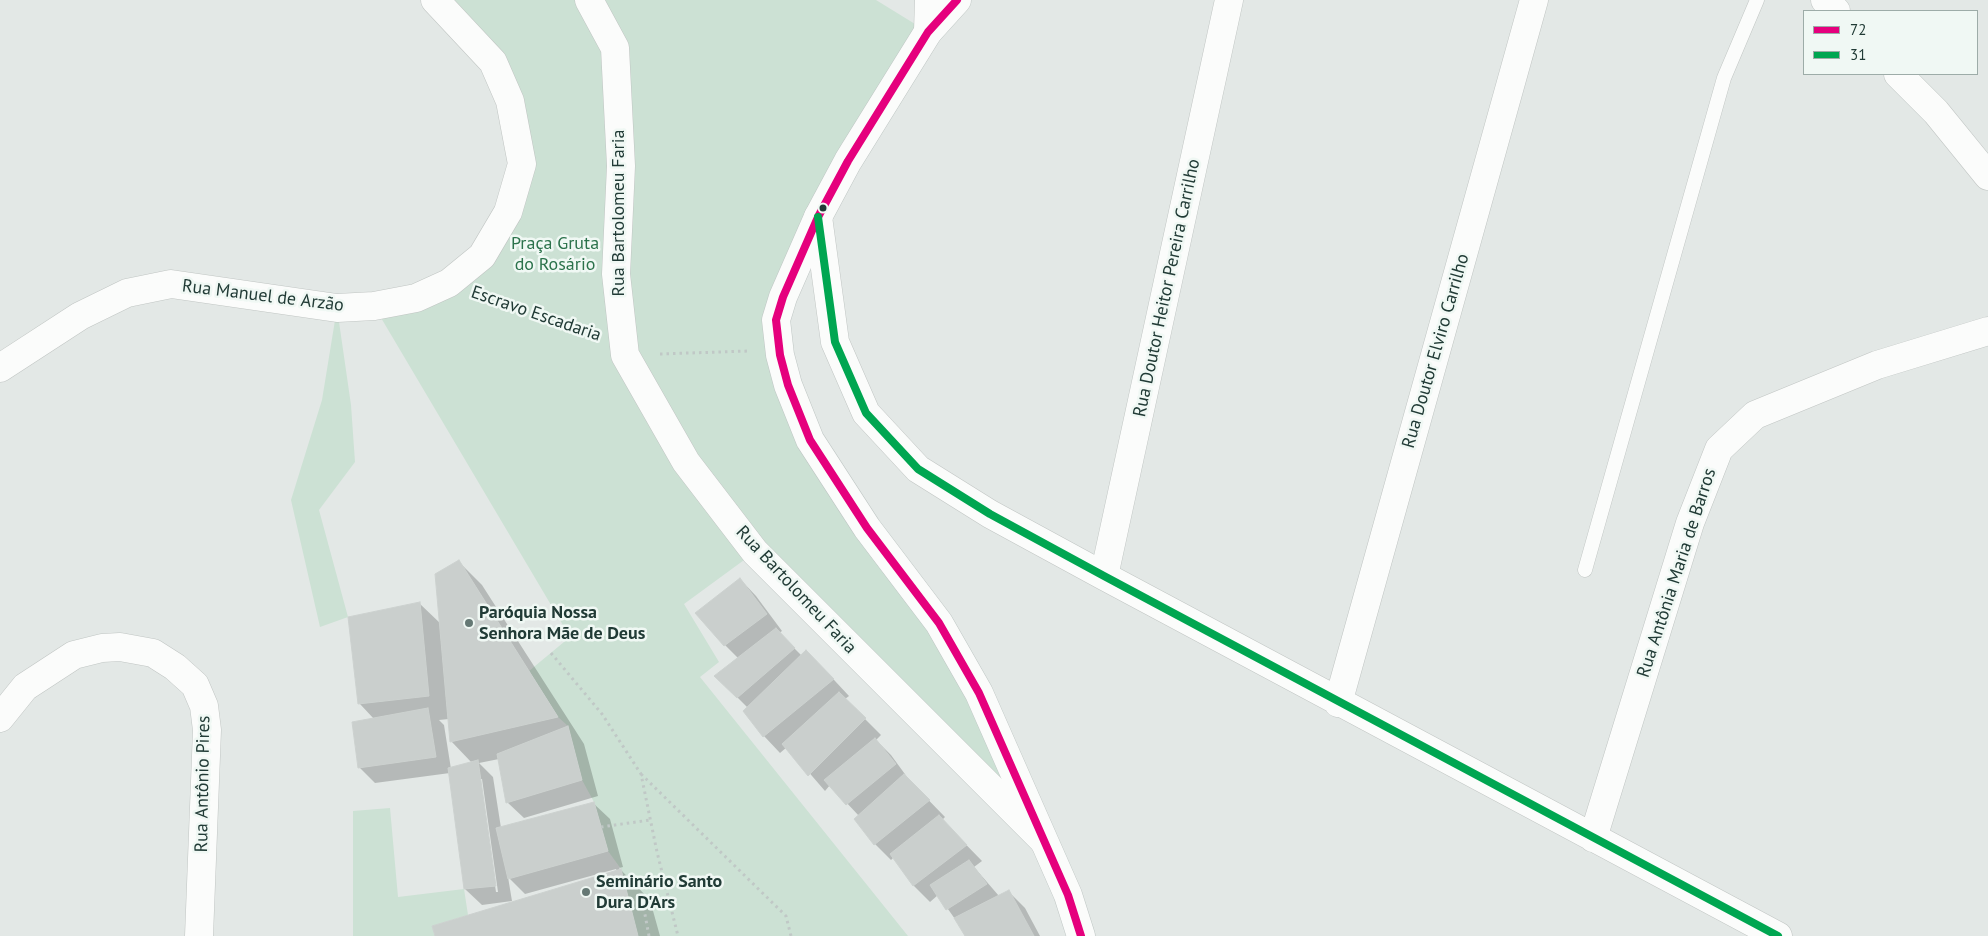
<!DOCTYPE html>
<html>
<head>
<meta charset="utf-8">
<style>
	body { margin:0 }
	#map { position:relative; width:1988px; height:936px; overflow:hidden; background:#e3e8e6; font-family:"PT Sans",sans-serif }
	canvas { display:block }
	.legend { position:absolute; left:1803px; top:10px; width:175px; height:65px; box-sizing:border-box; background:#f0f8f4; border:1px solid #9daca8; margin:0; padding:6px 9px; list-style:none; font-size:15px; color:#213b36 }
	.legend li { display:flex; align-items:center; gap:10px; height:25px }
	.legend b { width:25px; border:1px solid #9daca8 }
</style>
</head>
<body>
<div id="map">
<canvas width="1988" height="936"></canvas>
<ul class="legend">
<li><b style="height:6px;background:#e5007d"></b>72</li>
<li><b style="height:6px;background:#00a651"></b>31</li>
</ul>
</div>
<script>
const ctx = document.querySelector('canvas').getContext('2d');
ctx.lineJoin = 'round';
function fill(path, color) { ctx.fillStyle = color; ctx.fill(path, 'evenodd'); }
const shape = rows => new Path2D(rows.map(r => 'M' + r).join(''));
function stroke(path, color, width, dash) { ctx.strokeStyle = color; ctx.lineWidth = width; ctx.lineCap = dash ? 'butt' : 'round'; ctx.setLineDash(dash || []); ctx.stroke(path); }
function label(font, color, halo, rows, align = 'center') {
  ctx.font = font + ' "PT Sans",sans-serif'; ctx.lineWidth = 5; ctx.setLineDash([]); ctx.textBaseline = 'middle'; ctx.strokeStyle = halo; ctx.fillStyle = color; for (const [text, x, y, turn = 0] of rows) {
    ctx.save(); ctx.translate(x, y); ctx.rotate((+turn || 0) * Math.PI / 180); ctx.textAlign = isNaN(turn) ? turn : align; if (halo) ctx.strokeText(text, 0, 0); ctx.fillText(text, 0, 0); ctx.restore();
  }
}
const green = shape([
	[432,0,876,0,928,32,783,297,788,385,940,623,1046,843,755,552,684,604,719,662,700,677,908,936,638,936,621,869,608,851,594,802,582,780,568,726,558,717,529,671,570,637,374,306,449,283,508,212,510,101],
	[337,308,351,405,355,462,319,510,348,617,320,627,291,500,322,400],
	[390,808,398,897,464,889,468,915,432,926,435,936,353,936,353,811]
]);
const shadow = shape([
	[459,562,482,585,584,744,598,796,524,818,507,802,499,759,479,763,493,777,501,828,593,803,610,819,623,867,619,868,650,900,660,936,436,936,617,871,616,869,525,894,508,877,512,901,482,905,465,889,450,773,375,783,359,767,374,719,360,704,349,618,419,603,441,624],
	[449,719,451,741,472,763,451,769,444,725,439,720],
	[479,779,482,779,498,892,496,892],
	[740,579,756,596,782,631,779,633,802,656,822,667,849,696,845,699,881,735,876,740,891,755,910,781,945,817,942,820,982,861,974,867,999,896,1009,892,1025,908,1040,936,967,936,938,895,930,902,914,886,894,857,891,860,875,844,859,816,830,785,825,791,787,747,780,753,764,736,744,712,748,708,716,676,738,658,725,645]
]);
const building = shape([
	[459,560,529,671,558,717,450,742,435,574,459,560],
	[740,578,767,614,724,646,695,613,740,578],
	[420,602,429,696,358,704,348,617,420,602],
	[776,628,795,648,737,698,714,676,776,628],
	[806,650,834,679,763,737,743,711,806,650],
	[839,692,866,718,808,776,782,744,839,692],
	[428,708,436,757,358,768,352,722,428,708],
	[568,726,582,780,506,803,497,754,568,726],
	[875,738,896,764,846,805,824,780,875,738],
	[478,760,496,886,464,889,448,768,478,760],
	[904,774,930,800,874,845,854,819,904,774],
	[594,802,608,851,508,879,496,828,594,802],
	[939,815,967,845,913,886,890,854,939,815],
	[969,860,987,884,946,910,930,885,969,860],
	[621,869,638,936,435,936,432,926,621,869],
	[1009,890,1034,936,965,936,954,918,1009,890]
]);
const path = shape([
	[482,295,592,334],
	[660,354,749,351],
	[551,653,602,714,641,774,657,852,678,936],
	[641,774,786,916,791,936],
	[601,827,650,820],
	[649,936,643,904,668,897]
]);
const lane = shape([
	[1585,570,1724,78,1757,0]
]);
const street = shape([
	[589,0,615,48,621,166,616,274,625,355,686,462,755,552,1043,840],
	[1825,0,1836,11],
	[928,32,929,0],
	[1898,74,1936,112,1988,176],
	[818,217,835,342,866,413,918,469,990,514,1104,576,1778,936],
	[0,368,80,316,127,293,171,284,337,308,374,306,416,298,449,283,482,256,508,212,522,164,510,101,493,62,435,0],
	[1104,576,1229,0],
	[1338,703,1534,0],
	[0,718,25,687,74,655,102,648,120,647,153,653,175,667,195,685,204,706,207,730,199,936],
	[1593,838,1690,523,1719,449,1755,415,1877,365,1988,331]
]);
const secondary = shape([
	[957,0,928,32,848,161,818,217,783,297,776,320,780,355,788,385,810,440,867,528,939,623,979,693,1068,895,1081,936]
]);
const bus1 = shape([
	[957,0,928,32,848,161,818,217,783,297,776,320,780,355,788,385,810,440,867,528,939,623,979,693,1068,895,1081,936]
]);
const bus2 = shape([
	[818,217,835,342,866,413,918,469,990,514,1104,576,1778,936]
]);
const markers = [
	[823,208,4.5,"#213b36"],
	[469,623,5,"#657874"],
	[586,892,5,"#657874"]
];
const streetNames = [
	["Rua Bartolomeu Faria",619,213,-90],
	["Rua Doutor Heitor Pereira Carrilho",1167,288,-78],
	["Rua Manuel de Arzão",263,296,7],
	["Escravo Escadaria",536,314,19],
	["Rua Doutor Elviro Carrilho",1436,351,-74],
	["Rua Antônia Maria de Barros",1677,573,-72],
	["Rua Bartolomeu Faria",796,590,47],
	["Rua Antônio Pires",203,784,-89]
];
const parkNames = [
	["Praça Gruta",555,244],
	["do Rosário",555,265]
];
const poiNames = [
	["Paróquia Nossa",479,613],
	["Senhora Mãe de Deus",479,634],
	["Seminário Santo",596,882],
	["Dura D'Ars",596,903]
];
fill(green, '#cce1d4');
fill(shadow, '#0003');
fill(building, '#cacfcd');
stroke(building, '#ccd1cf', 1);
stroke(lane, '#c0c5c3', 15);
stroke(street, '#c0c5c3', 29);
stroke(secondary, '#bfc6c4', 29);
stroke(path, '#c0c8c6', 3, [2.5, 4]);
stroke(lane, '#fbfcfb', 14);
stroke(street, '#fbfcfb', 28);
stroke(secondary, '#fbfcfb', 28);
stroke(bus1, '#e5007d', 8);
stroke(bus2, '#00a651', 8);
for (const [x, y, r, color] of markers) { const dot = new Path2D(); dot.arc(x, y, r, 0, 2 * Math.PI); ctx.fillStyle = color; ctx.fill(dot); stroke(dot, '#f0f8f4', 2); }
label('18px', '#213b36', '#f0f8f4', streetNames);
label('18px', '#2b724b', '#f0f8f4', parkNames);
label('bold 18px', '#213b36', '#f0f8f4', poiNames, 'left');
</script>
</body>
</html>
